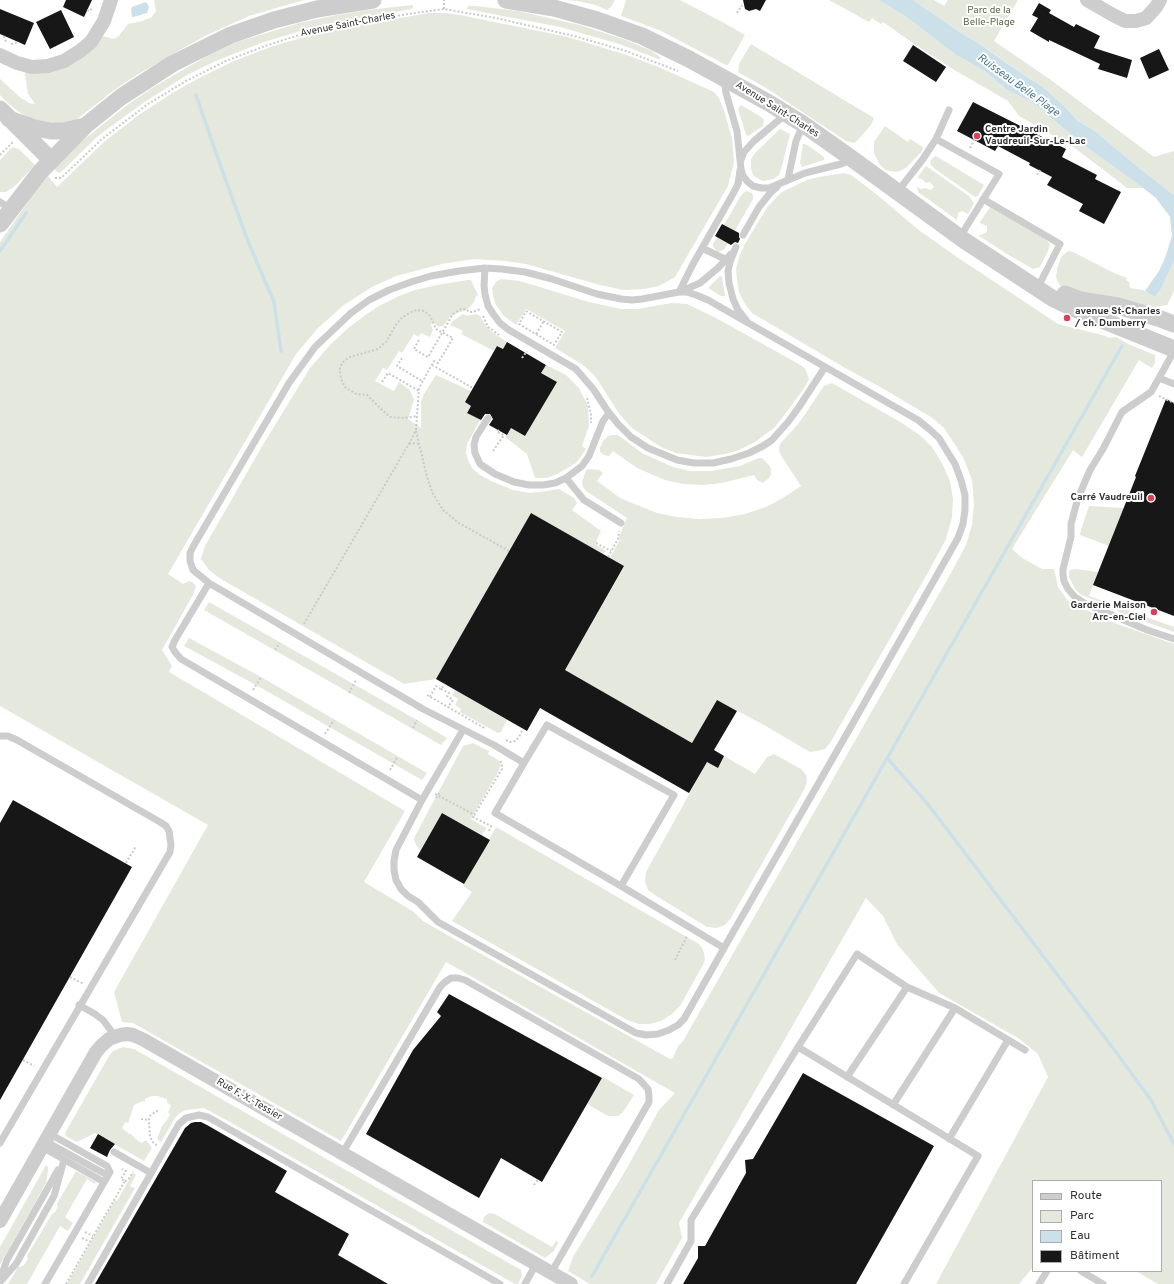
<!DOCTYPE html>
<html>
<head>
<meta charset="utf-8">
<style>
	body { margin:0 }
	#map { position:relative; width:1174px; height:1284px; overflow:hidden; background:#fff; font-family:Overpass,sans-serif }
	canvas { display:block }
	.legend { position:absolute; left:1032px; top:1180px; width:130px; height:92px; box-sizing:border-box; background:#fff; border:1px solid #acacac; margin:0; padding:5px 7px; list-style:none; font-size:12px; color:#303030 }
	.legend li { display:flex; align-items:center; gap:8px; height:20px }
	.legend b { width:20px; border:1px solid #acacac }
</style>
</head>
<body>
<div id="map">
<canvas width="1174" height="1284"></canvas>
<ul class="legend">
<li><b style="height:5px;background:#cdcdcd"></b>Route</li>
<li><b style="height:11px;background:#e5e9dd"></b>Parc</li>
<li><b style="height:11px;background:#cbe0e8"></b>Eau</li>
<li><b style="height:11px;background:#171717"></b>Bâtiment</li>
</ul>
</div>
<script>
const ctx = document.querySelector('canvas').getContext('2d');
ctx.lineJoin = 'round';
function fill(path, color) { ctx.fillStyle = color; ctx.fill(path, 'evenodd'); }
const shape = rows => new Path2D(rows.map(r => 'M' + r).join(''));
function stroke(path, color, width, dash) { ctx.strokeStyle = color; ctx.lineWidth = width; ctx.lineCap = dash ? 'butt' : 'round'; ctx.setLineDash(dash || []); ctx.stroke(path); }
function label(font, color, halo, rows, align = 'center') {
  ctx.font = font + ' Overpass,sans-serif'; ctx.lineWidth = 4; ctx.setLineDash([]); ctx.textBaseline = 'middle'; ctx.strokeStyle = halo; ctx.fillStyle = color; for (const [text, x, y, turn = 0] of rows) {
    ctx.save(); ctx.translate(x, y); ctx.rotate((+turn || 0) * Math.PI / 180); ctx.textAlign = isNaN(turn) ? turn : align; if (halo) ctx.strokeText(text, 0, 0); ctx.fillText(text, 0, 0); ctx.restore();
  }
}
const green = shape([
	[154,0,304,0,249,16,205,36,180,50,135,76,113,91,77,119,70,122,62,124,34,120,22,114,10,105,0,95,0,79,21,98,29,103,35,104,28,94,25,74,26,71,97,44,103,36,113,39,118,37,128,24,143,21,146,19,151,18,156,11],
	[564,0,615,0,611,7,607,10,596,5,577,1],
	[626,0,680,0,726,24,745,35,728,65,726,65,659,30,621,16],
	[829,0,879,0,886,4,905,16,956,55,983,70,1007,90,1032,102,1085,146,1143,188,1127,188,1075,148,1019,116,1008,101,956,71,914,44,883,22,881,24,872,18,869,22],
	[913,0,934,0,944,6,948,0,1018,0,994,41,1051,80,1154,157,1174,151,1174,195,1138,167,1095,131,1078,121,1065,107,1043,87,1025,76,996,55,977,42,967,37],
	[413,5,413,8,412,9,333,23,307,29,261,43,216,61,187,75,143,103,98,136,61,172,59,173,54,169,82,141,126,106,155,86,209,55,237,42,263,34,299,23,337,15,367,10],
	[468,6,476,6,518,11,580,25,626,40,652,51,661,58,660,59,658,59,619,44,560,27,467,9],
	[429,13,444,13,460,15,568,37,630,56,661,68,714,92,719,98,724,110,732,138,734,162,728,186,675,277,659,286,644,289,623,290,600,285,526,264,505,261,474,259,442,264,396,276,372,287,344,305,318,328,296,354,168,574,183,584,189,581,192,582,196,586,194,593,162,650,172,666,169,672,405,811,364,882,414,912,423,921,458,941,670,1059,673,1058,678,1046,683,1041,951,573,966,545,972,525,974,504,972,480,963,457,944,428,931,417,882,388,847,369,752,313,745,304,739,292,737,280,736,269,740,254,745,244,768,206,782,192,807,180,819,177,844,173,851,175,875,193,920,231,957,257,1058,324,1106,336,1108,338,1116,337,1128,344,1155,355,1155,363,1152,368,1139,360,1082,457,1073,450,1012,549,1022,558,1042,569,1054,569,1058,587,1068,601,1109,621,1174,644,1174,1284,1158,1284,1136,1271,1161,1271,1161,1181,1033,1181,1033,1267,1019,1284,936,1284,1048,1077,1038,1054,1018,1038,939,993,897,944,883,916,866,898,679,1223,682,1238,656,1284,590,1284,568,1271,573,1257,627,1168,659,1110,675,1093,446,962,341,1141,133,1023,122,1022,114,992,208,825,0,706,0,242,34,193,48,176,57,187,104,142,140,114,174,92,199,78,234,61,273,46,312,35,352,26],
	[751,44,874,118,871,125,857,141,854,143,846,141,766,88,738,72,739,64],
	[741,105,761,117,764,120,763,126,748,136,746,135,738,109],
	[885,126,908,142,910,139,923,147,922,151,906,168,902,170,896,172,890,171,886,170,880,165,874,153,874,142],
	[780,129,790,134,782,166,779,175,774,179,763,181,757,178,753,175,751,169,751,159,756,152],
	[803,144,805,144,809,146,824,157,824,160,802,167,800,163],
	[14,147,20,150,35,165,15,186,6,192,0,192,0,160,11,148],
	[936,156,984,185,978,196,975,197,935,169,931,165,930,161,934,157],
	[926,166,969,196,974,203,968,214,962,211,958,213,957,220,918,192,917,187,921,189,925,188,931,190,934,187,930,182,926,183,922,179,917,178],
	[747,191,752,193,753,196,753,199,724,250,718,252,713,247,713,244,740,197,743,193],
	[990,207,1045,239,1050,244,1048,251,1040,267,1033,269,1007,254,978,235,981,235,987,232,987,226,980,223,980,222],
	[1068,251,1073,252,1114,273,1127,278,1126,280,1129,282,1130,288,1143,290,1155,297,1161,289,1174,261,1174,291,1167,305,1154,307,1071,292,1061,287,1057,280,1056,276,1057,272,1057,269,1061,257],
	[720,276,722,277,725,295,724,296,721,296,708,288],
	[501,279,520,281,589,302,621,309,637,309,672,303,687,304,716,318,797,363,805,368,809,379,805,387,788,410,775,427,755,442,739,450,725,454,706,457,676,453,661,447,632,428,620,415,595,376,583,365,555,348,565,331,526,309,516,325,503,315,496,305,493,296,492,288,496,282],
	[467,280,471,280,478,295,476,296,474,302,470,307,465,311,457,313,450,317,443,326,439,327,434,323,431,324,433,330,430,337,421,333,418,337,414,334,402,353,399,351,387,370,383,368,375,381,394,391,399,382,410,390,414,400,408,419,421,428,421,402,424,394,436,375,471,391,465,402,471,406,467,412,480,420,467,444,466,452,468,460,472,468,480,475,491,481,513,490,530,493,546,491,559,489,574,498,577,503,572,510,601,531,595,544,606,551,603,554,531,513,436,679,404,684,221,579,209,570,201,559,205,546,261,448,310,368,329,346,348,328,364,316,379,306,399,296,415,290,437,285],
	[463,314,467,316,476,314,480,316,484,323,492,332,507,342,503,349,497,346,494,351,461,334,463,331,450,325,453,321],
	[546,365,566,375,579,388,588,406,589,426,582,446,586,449,584,452,576,463,557,474,547,478,535,478,527,454,505,437,511,428,525,436,557,382,541,373],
	[832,383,902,423,921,436,932,447,942,463,950,481,953,499,952,517,946,539,930,569,830,743,825,749,817,751,810,752,764,725,717,700,692,743,565,670,624,567,610,558,620,539,618,539,627,518,586,491,583,487,582,482,586,470,590,469,599,470,603,473,597,481,604,486,620,498,657,513,677,517,700,519,722,518,745,514,766,507,783,498,801,486,780,454,779,449,780,444,799,423,824,386],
	[612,435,618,435,642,453,673,467,690,471,711,471,740,466,759,458,762,458,769,465,771,469,771,474,769,478,763,483,757,480,754,475,722,483,703,485,683,484,665,480,637,468,613,451,609,456,604,455,600,452,600,448,603,441,608,436],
	[1089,506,1124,508,1109,546,1080,535,1081,530],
	[1076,569,1098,572,1089,596,1174,627,1174,632,1121,613,1108,605,1081,595,1075,589,1069,577,1069,572,1070,570],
	[209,602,417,720,447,738,441,745,204,610],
	[189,638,261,677,427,773,422,780,256,685,184,646],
	[455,690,507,720,501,732,498,733,460,712,461,709,455,705,458,699,452,695],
	[473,743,489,751,488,754,498,760,501,765,497,774,471,819,484,827,486,827,486,829,482,835,442,813,421,851,417,846,414,840,415,836,463,746],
	[774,754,801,769,806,775,807,781,805,788,731,918,725,925,717,928,707,927,658,897,648,890,645,882,646,872,707,762,718,768,724,756,755,774,767,757],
	[496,827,699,944,702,948,704,953,705,959,703,965,680,1006,672,1014,661,1021,650,1024,639,1024,627,1020,452,921,472,892,463,886],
	[123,1047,134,1049,521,1270,522,1276,518,1284,515,1284,228,1121,204,1108,186,1110,180,1113,175,1118,161,1142,157,1139,162,1126,167,1120,170,1114,168,1113,171,1106,167,1102,167,1099,157,1096,151,1096,145,1099,145,1102,143,1101,134,1105,128,1123,125,1122,122,1128,129,1134,131,1134,138,1141,142,1143,146,1140,152,1148,144,1161,95,1133,77,1142,66,1136,65,1133,109,1056,113,1051],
	[603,1077,634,1095,623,1112,618,1116,608,1116,587,1104],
	[46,1165,48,1167,48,1171,46,1183,0,1265,0,1247],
	[76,1171,96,1182,95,1184,87,1179,65,1217,73,1223,68,1231,60,1226,27,1284,8,1284,18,1267,20,1267,24,1265,28,1259,27,1256,52,1214,55,1212,58,1206,57,1204],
	[133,1173,136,1175,130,1186,135,1188,80,1284,67,1284,115,1200,117,1201],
	[489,1213,495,1214,552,1247,556,1241,557,1240,558,1243,554,1251,545,1258,483,1222,484,1217]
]);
const water = shape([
	[879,0,913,0,967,37,977,42,1025,76,1043,87,1065,107,1078,121,1095,131,1138,167,1174,195,1174,261,1161,289,1155,297,1145,291,1159,271,1165,258,1172,236,1170,217,1156,198,1143,188,1085,146,1032,102,1007,90,983,70,956,55,905,16],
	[146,2,148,5,149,7,147,13,143,14,138,16,132,17,131,10,132,7]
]);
const stream = shape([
	[196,95,216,153,247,239,274,302,281,351],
	[0,251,26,213],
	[887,758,927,803,1116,1052,1151,1100,1174,1144],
	[592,1276,1122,346]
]);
const building = shape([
	[66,0,92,0,84,17,63,7],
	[743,0,766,0,760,11,756,9,749,11,745,9],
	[1039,3,1051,10,1049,13,1074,27,1076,24,1100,36,1094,48,1132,60,1127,78,1098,69,1100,64,1049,40,1049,42,1030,31,1038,18,1032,15],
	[0,9,34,23,25,45,0,34],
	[61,10,74,37,50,49,36,22],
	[913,45,946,67,936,82,903,61],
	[1159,49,1169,70,1149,79,1140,58],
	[973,102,1066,149,1062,157,1097,175,1095,179,1121,192,1104,224,1079,211,1083,204,1047,185,1052,177,1029,165,1030,163,998,146,995,151,957,131],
	[722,224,739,233,739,237,740,239,738,243,735,242,731,245,715,236],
	[507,342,546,365,541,373,557,382,525,436,511,428,507,435,489,425,493,419,490,414,485,414,481,420,467,413,471,406,465,402,497,346,503,349],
	[1166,399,1174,403,1174,616,1093,585,1136,477,1135,476],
	[531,513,624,566,565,670,692,743,717,700,737,711,714,750,724,756,718,768,707,762,689,793,540,708,527,731,436,679],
	[13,800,132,867,0,1100,0,823],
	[442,813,490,840,464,884,417,857],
	[449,994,602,1078,542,1182,501,1158,479,1198,366,1134,413,1050,441,1016,437,1012],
	[803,1073,934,1146,856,1284,683,1284,698,1258,698,1246,705,1246,746,1173,745,1160,753,1159],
	[195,1122,201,1122,207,1125,287,1171,275,1192,349,1234,338,1255,388,1284,95,1284,185,1128,191,1123],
	[98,1134,115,1144,110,1150,107,1157,90,1148]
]);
const path = shape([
	[444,9,444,0],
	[87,10,90,11,92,8],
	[737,13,742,5],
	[4,36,6,42],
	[11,44,19,42],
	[970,148,974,140],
	[0,155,14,141],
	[1037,175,1040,170],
	[55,178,61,178,102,139,148,104,186,81,226,61,265,46,296,36,339,26,408,14,444,9,496,18,574,36,626,51,678,71],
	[526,311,562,332,554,345,519,324,526,311],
	[483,316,488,327,499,335],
	[536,334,544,321],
	[419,340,414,349,428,357,453,314,461,309,466,309,469,312,473,312,480,309],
	[402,358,397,366,422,381],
	[522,358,527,351],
	[432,365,473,388],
	[382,382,388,373,419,391],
	[1159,396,1174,403],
	[587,398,591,415,591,423],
	[416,431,427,477,433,494,443,510,459,523,509,551],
	[409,444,412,443,419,444],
	[493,451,504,435,497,432,499,430],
	[596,543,611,551],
	[608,557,618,539,619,531],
	[304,624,411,440,416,430,419,388,434,361,438,363,453,338,436,329,430,316,424,311,417,310,411,312,403,317,397,323,386,342,378,349,350,357,344,361,340,367,340,374,342,381,345,387,356,394,367,395,382,410,390,417,405,418,417,416],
	[275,650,280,643],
	[441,689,449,693,447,696,453,700,448,707],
	[253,690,261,677],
	[349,693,356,680],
	[427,695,486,729],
	[430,697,436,686,441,689,445,684],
	[413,728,417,720],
	[325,734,334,720],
	[506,740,510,742,515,741,519,737,523,729],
	[390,770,398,756],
	[435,794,475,815],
	[436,798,440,792],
	[489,831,491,826,473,817,502,769,502,765,500,760],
	[126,863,136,846],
	[675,960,687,936],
	[70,977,84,984],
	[23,1060,34,1066],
	[141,1119,149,1120],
	[157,1145,154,1144,150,1137,149,1120,150,1116,152,1114,159,1110],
	[125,1181,128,1180,133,1172],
	[534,1185,538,1179],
	[85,1232,93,1236],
	[82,1238,90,1242],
	[66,1284,125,1181,121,1179,126,1171,122,1169]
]);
const service = shape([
	[727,79,725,85,726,93,737,131,741,169,743,176,748,182,753,186,761,188,769,188,805,173,841,164,846,162,851,158],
	[936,139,949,110],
	[741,160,744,152,754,141,786,114],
	[786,181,788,179,796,141,803,125],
	[898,191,923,159,936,139,999,174,960,237],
	[983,199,1060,244,1037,289],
	[0,202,11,209],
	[743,235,759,207,771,192,777,187],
	[736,247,730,262,728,271,729,283,733,299,738,310,746,320],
	[702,248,727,260],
	[485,268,501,269,525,272,552,279,597,294,621,299,632,300,642,299,679,292,687,292,696,295,708,300,918,420,929,429,939,438,955,464,961,480,965,495,965,510,963,524,958,538,849,730,724,948,621,886,495,813,524,763,494,745,423,709,209,583,193,570,190,561,190,553,194,545,289,383,315,347,351,313,369,300,389,290,411,282,431,276,459,271,485,268],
	[485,268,484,286,485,294,488,306,494,315,500,323,509,330,576,369,594,390,607,410,618,424,631,437,648,448,677,460,694,463,713,463,731,459,749,453,763,446,772,440,788,422,799,407,825,367],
	[682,291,700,283,718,268,731,254],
	[679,292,693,264,734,192,738,184,740,170],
	[1174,351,1159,378,1174,384],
	[1159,378,1151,392,1122,412,1103,449,1090,470,1078,498,1071,524,1071,537,1063,569,1063,574,1064,581,1068,589,1075,597,1084,603,1147,630,1174,639],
	[488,418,476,437,474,445,475,453,480,464,495,474,514,482,529,485,543,485,555,483,566,478,582,466,589,456,603,421,609,413],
	[566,478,584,500,621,523],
	[209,583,175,640,172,647,175,652,181,659,422,800,463,730],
	[0,736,8,736,17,740,160,822,166,826,169,831,171,845,170,852,0,1143],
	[524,763,547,725,674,795,621,886],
	[422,800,396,850,394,861,394,870,396,880,401,889,408,896,418,902,438,922,636,1033,646,1035,658,1034,669,1030,678,1025,684,1019,724,948],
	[907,987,955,1008,1025,1050],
	[79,1005,95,1014,103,1020,115,1036],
	[798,1047,857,954,907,987,847,1077],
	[893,1105,955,1008],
	[949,1139,1008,1040],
	[45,1141,107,1175],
	[42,1147,104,1182],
	[114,1152,151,1173],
	[342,1154,440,987,445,982,451,978,458,978,465,980,639,1079,648,1089,649,1096,649,1102,551,1273],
	[1081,1271,1103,1284],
	[0,1279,7,1260,58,1170],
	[0,1282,16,1264,54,1196,64,1160],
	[45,1284,110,1172,107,1166,50,1134],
	[88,1284,179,1124,186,1118,199,1115,208,1117,500,1284],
	[525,1284,536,1264],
	[667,1284,691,1241,691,1220,798,1047,978,1156,904,1284],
	[1039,1284,1047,1271]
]);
const minor = shape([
	[1087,0,1113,15,1125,21,1136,21,1146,18,1156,7,1160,0],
	[0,55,17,63,32,67,48,66,64,61,80,51,91,42,104,21,111,0],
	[0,1221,96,1052,101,1046,109,1039,120,1035,127,1034,133,1035,144,1040,571,1284]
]);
const tertiary = shape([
	[506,0,554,8,597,20,642,36,689,59,769,103,803,124,851,158,965,241,1052,298,1075,309,1174,349],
	[0,109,51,160],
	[9,119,35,128,51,131,63,131,85,126],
	[0,224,40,172,85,126,121,97,172,64,196,52,231,35,274,20,317,9,373,0],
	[1065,294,1080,300,1118,306,1158,318,1174,324]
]);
const markers = [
	[977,136,4,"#d9415b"],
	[1067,318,4,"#d9415b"],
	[1151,498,4,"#d9415b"],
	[1154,612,4,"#d9415b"]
];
const parkNames = [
	["Parc de la",989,11],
	["Belle-Plage",989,23]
];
const streetNames = [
	["Avenue Saint-Charles",348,25,-11],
	["Avenue Saint-Charles",777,110,32],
	["Rue F.-X.-Tessier",249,1100,30]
];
const poiNames = [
	["Centre Jardin",985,130],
	["Vaudreuil-Sur-Le-Lac",985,142],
	["avenue St-Charles",1075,312],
	["/ ch. Dumberry",1075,324],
	["Carré Vaudreuil",1143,498,"right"],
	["Garderie Maison",1146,606,"right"],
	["Arc-en-Ciel",1146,618,"right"]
];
const waterNames = [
	["Ruisseau Belle Plage",1018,86,36]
];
fill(green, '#e5e9dd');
fill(water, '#cbe0e8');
stroke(stream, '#cbe0e8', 3.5);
fill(building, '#171717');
stroke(path, '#cacaca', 2, [2, 2]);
stroke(service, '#cdcdcd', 7);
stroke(minor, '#cdcdcd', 14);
stroke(tertiary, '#cdcdcd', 17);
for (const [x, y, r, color] of markers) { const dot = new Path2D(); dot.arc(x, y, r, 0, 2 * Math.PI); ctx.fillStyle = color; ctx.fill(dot); stroke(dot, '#fff', 1.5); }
label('10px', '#586941', '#fff', parkNames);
label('10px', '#303030', '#fff', streetNames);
label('bold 10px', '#303030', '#fff', poiNames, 'left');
label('italic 11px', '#44788d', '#fff', waterNames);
</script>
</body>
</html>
